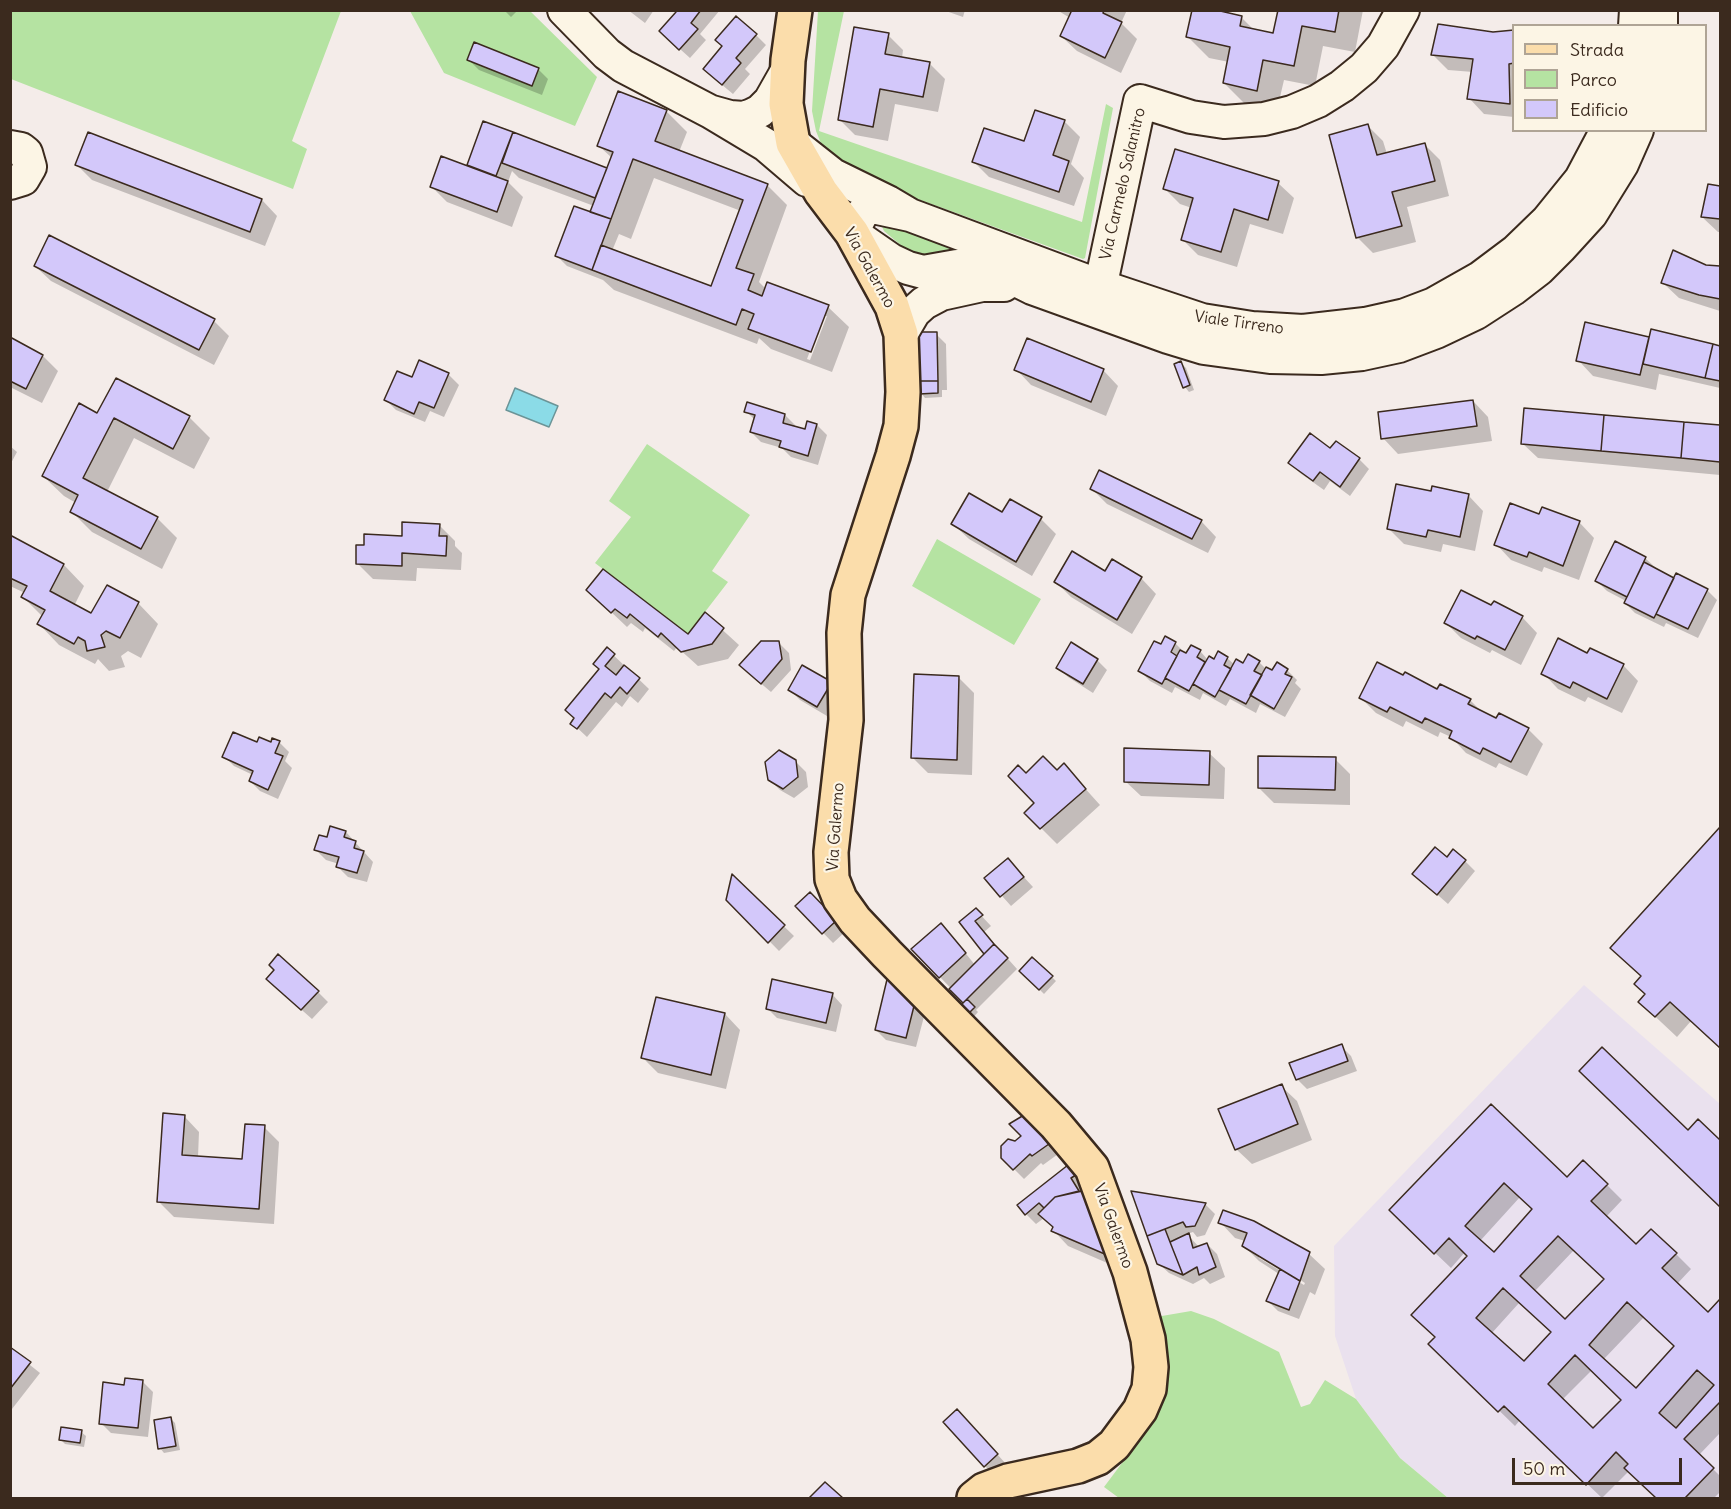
<!DOCTYPE html>
<html>
<head>
<meta charset="utf-8">
<style>
	body { margin:0 }
	#map { position:relative; width:1731px; height:1509px; overflow:hidden; background:#f4ece9; font-family:Delius,sans-serif }
	canvas { display:block }
	.frame { position:absolute; inset:0; border:12px solid #3b2a1e; pointer-events:none }
	.legend { position:absolute; left:1512px; top:24px; width:195px; height:108px; box-sizing:border-box; background:#fcf5e5; border:2px solid #afa495; margin:0; padding:8px 10px; list-style:none; font-size:18px; color:#3b2a1e }
	.legend li { display:flex; align-items:center; gap:12px; height:30px }
	.legend b { width:30px; border:2px solid #afa495 }
	.scale { position:absolute; left:1512px; top:1458px; width:170px; height:27px; box-sizing:border-box; border:3px solid #3b2a1e; border-top:0; padding-left:8px; font-size:18px; line-height:21px; white-space:nowrap; color:#3b2a1e; -webkit-text-stroke:4px #fcf5e5; paint-order:stroke }
</style>
</head>
<body>
<div id="map">
<canvas width="1731" height="1509"></canvas>
<div class="frame"></div>
<ul class="legend">
<li><b style="height:8px;background:#fbddab"></b>Strada</li>
<li><b style="height:16px;background:#b5e3a2"></b>Parco</li>
<li><b style="height:16px;background:#d3c8fa"></b>Edificio</li>
</ul>
<div class="scale">50 m</div>
</div>
<script>
const ctx = document.querySelector('canvas').getContext('2d');
ctx.lineJoin = 'round';
function fill(path, color) { ctx.fillStyle = color; ctx.fill(path, 'evenodd'); }
const shape = rows => new Path2D(rows.map(r => 'M' + r).join(''));
function stroke(path, color, width, dash) { ctx.strokeStyle = color; ctx.lineWidth = width; ctx.lineCap = dash ? 'butt' : 'round'; ctx.setLineDash(dash || []); ctx.stroke(path); }
function label(font, color, halo, rows, align = 'center') {
  ctx.font = font + ' Delius,sans-serif'; ctx.lineWidth = 4.5; ctx.setLineDash([]); ctx.textBaseline = 'middle'; ctx.strokeStyle = halo; ctx.fillStyle = color; for (const [text, x, y, turn = 0] of rows) {
    ctx.save(); ctx.translate(x, y); ctx.rotate((+turn || 0) * Math.PI / 180); ctx.textAlign = isNaN(turn) ? turn : align; if (halo) ctx.strokeText(text, 0, 0); ctx.fillText(text, 0, 0); ctx.restore();
  }
}
const built = shape([
	[1584,985,1720,1104,1720,1498,1448,1498,1400,1458,1356,1399,1335,1336,1334,1246]
]);
const green = shape([
	[10,11,341,11,292,141,307,149,293,189,11,79],
	[410,11,530,11,597,77,575,126,444,73],
	[818,11,844,11,819,131,1082,222,1106,104,1113,108,1085,258,1083,259,865,180,824,151,816,131,812,111],
	[878,218,975,253,917,255,910,253,884,231],
	[647,444,750,515,712,571,728,582,688,634,595,563,631,517,609,501],
	[937,539,1041,599,1014,645,912,586],
	[1191,1311,1214,1319,1279,1352,1301,1407,1310,1404,1325,1380,1356,1399,1400,1458,1448,1498,1119,1498,1104,1487,1149,1427,1166,1393,1167,1356,1156,1317]
]);
const water = shape([
	[515,388,558,406,549,427,506,410,515,388]
]);
const shadow = shape([
	[504,10,518,10,511,17],
	[628,10,654,10,645,23],
	[675,10,720,10,700,34,706,40,690,58,671,41,677,13],
	[943,10,965,10,963,17],
	[1057,10,1127,10,1121,23,1137,39,1121,73,1077,51,1061,36,1070,18],
	[1279,10,1363,10,1355,52,1323,46,1315,86,1284,80,1277,110,1245,104,1224,83,1229,62,1209,58,1188,37,1241,17,1255,31,1274,35],
	[1514,32,1514,117,1484,114,1469,98,1473,72,1448,70,1432,54,1493,33],
	[756,35,766,45,745,69,750,74,733,94,715,79],
	[888,35,903,50,902,58,929,63,945,79,938,112,895,104,888,141,855,135,839,119],
	[469,60,538,69,548,79,542,95,479,70],
	[666,111,687,132,679,152,767,185,787,205,759,282,766,289,828,307,849,327,832,372,771,349,759,338,757,344,614,290,603,280,567,266,557,256,591,214,594,206,519,178,512,171,508,182,523,197,512,227,447,202,432,187,474,169,469,165,484,123,607,171,612,158,599,146],
	[604,171,607,172,600,189,597,188],
	[654,178,741,211,712,288,612,251,619,234,631,239],
	[823,316,827,316,810,360,807,359],
	[1064,121,1080,137,1071,164,1084,178,1074,206,989,177,974,162,1025,143],
	[1368,126,1383,141,1387,154,1424,144,1440,160,1449,196,1407,207,1416,242,1373,253,1358,238],
	[77,165,262,200,277,216,265,246,92,180],
	[1278,183,1294,198,1283,234,1250,224,1237,267,1198,255,1182,239,1192,208,1180,204,1165,189],
	[1709,186,1720,188,1720,232,1718,232,1702,217],
	[35,266,214,321,229,336,214,365,51,281],
	[1706,266,1720,267,1720,311,1679,298,1663,283],
	[1586,324,1650,338,1652,331,1720,347,1720,388,1659,374,1656,390,1593,376,1578,360],
	[936,334,946,344,947,390,942,390,942,397,925,398,921,393],
	[10,339,43,356,58,371,42,403,10,387],
	[420,362,449,375,459,385,444,417,430,411,425,422,396,410,386,400,413,379],
	[1181,363,1186,368,1194,390,1189,392,1185,387,1176,365],
	[1016,369,1103,370,1118,386,1106,416,1031,385],
	[1473,401,1488,417,1492,441,1398,454,1383,438],
	[1525,409,1720,427,1720,475,1538,458,1522,443],
	[746,411,785,415,795,425,794,427,806,431,817,425,827,435,818,465,791,457,782,448,761,442,751,432,755,420],
	[98,415,189,417,210,438,194,469,134,438,107,492,157,518,177,538,162,569,92,532,72,512,76,503,64,496,43,476],
	[10,446,17,452,10,465],
	[1359,459,1369,469,1350,496,1330,481,1324,490,1300,473,1290,463],
	[1092,489,1201,521,1216,537,1208,553,1107,504],
	[1432,493,1468,495,1483,511,1475,551,1443,544,1441,552,1404,544,1388,528],
	[1003,514,1041,519,1056,534,1032,576,969,539,953,524],
	[1540,516,1579,522,1594,538,1579,580,1544,567,1542,572,1511,560,1496,544],
	[439,525,455,541,455,546,462,553,461,570,417,568,416,581,373,579,357,563,403,538],
	[10,537,64,565,84,586,74,606,92,615,138,603,158,624,141,658,128,651,121,656,125,667,109,671,98,659,95,664,59,645,39,624,43,617,23,597,25,593,10,586],
	[1615,543,1645,558,1656,568,1675,580,1707,590,1717,600,1698,638,1666,623,1664,627,1635,613,1625,603,1626,601,1607,591,1597,581],
	[1105,573,1141,578,1156,594,1132,634,1071,597,1056,582],
	[588,590,688,636,705,614,739,645,728,659,698,666,677,647,674,651,645,628,643,632,631,623,627,627],
	[1492,607,1522,617,1537,633,1521,665,1492,650,1490,653,1461,638,1446,623],
	[1166,638,1175,643,1187,655,1200,651,1208,660,1215,661,1227,658,1235,665,1259,662,1266,669,1273,672,1287,670,1297,680,1295,683,1301,689,1285,717,1260,704,1256,713,1230,699,1226,706,1203,693,1200,700,1175,687,1172,693,1150,681,1139,670,1162,646],
	[779,643,789,653,791,670,771,692,751,675],
	[607,649,649,689,638,703,630,696,622,707,616,702,587,737,572,723,600,669],
	[1588,655,1623,665,1638,681,1622,713,1588,697,1585,702,1558,689,1543,673],
	[1097,660,1107,670,1093,693,1068,677,1058,667],
	[803,667,841,693,827,716,800,700,790,690],
	[958,677,974,693,972,775,928,773,913,758],
	[1438,691,1470,700,1483,713,1497,720,1528,729,1543,744,1527,776,1499,763,1496,768,1466,753,1451,737,1440,732,1438,737,1406,721,1403,727,1376,713,1361,698],
	[279,742,289,752,285,761,292,768,278,799,260,791,250,781,253,775,234,766,224,756,258,744],
	[1209,753,1225,768,1224,799,1141,796,1125,781],
	[1335,759,1350,774,1350,805,1274,803,1259,788],
	[795,761,806,772,808,787,794,798,780,790,769,779],
	[1064,765,1100,805,1057,844,1026,813,1036,803,1026,775,1057,772],
	[1720,829,1720,1048,1691,1021,1677,1037,1661,1022,1640,1002,1646,995,1642,977,1612,948],
	[346,832,373,862,367,882,348,877,338,867,339,864,326,860,316,850,328,839],
	[1447,859,1465,861,1475,871,1448,904,1414,874],
	[1008,860,1033,887,1011,906,986,878],
	[733,877,794,936,779,951,728,899],
	[810,894,846,931,833,943,797,906],
	[976,910,991,926,984,932,1017,969,976,1010,978,1012,972,1019,961,1008,965,1003,940,977,951,935,975,965,986,954,961,922],
	[1033,959,1056,981,1044,994,1021,971],
	[890,974,926,1009,916,1047,886,1040,876,1030],
	[278,989,318,992,328,1002,312,1019],
	[832,994,842,1005,836,1032,777,1018,767,1008],
	[725,1014,740,1030,726,1089,658,1073,643,1058],
	[1341,1046,1351,1056,1357,1071,1307,1089,1297,1079],
	[1281,1086,1297,1101,1312,1140,1252,1164,1236,1149],
	[1597,1086,1688,1132,1698,1121,1720,1142,1720,1206],
	[1491,1106,1567,1179,1607,1185,1622,1200,1606,1217,1636,1246,1676,1254,1691,1269,1677,1284,1708,1314,1720,1301,1720,1433,1699,1455,1720,1476,1720,1492,1714,1498,1657,1498,1629,1471,1602,1498,1520,1420,1515,1426,1446,1359,1437,1338,1469,1256,1465,1252,1451,1268,1406,1225],
	[1520,1197,1534,1210,1494,1254,1480,1241],
	[1574,1250,1606,1279,1565,1321,1534,1292],
	[1519,1303,1552,1333,1524,1364,1491,1334],
	[1644,1317,1676,1346,1636,1390,1603,1360],
	[1592,1370,1623,1400,1593,1430,1562,1400],
	[184,1116,199,1132,198,1157,244,1161,264,1127,279,1142,274,1224,174,1217,158,1201],
	[1011,1125,1065,1149,1043,1165,1041,1163,1024,1179,1003,1158,1023,1137],
	[1068,1167,1085,1185,1080,1189,1128,1272,1068,1246,1053,1230,1054,1228,1044,1218,1036,1224,1026,1214],
	[1133,1193,1205,1204,1215,1214,1205,1235,1197,1237,1193,1232,1187,1234,1199,1247,1207,1244,1217,1254,1225,1277,1210,1284,1204,1278,1193,1284,1169,1273,1158,1263],
	[1220,1222,1309,1254,1325,1269,1315,1295,1310,1292,1299,1319,1278,1311,1268,1301,1279,1274,1259,1261,1244,1246,1245,1241,1235,1238],
	[1259,1254,1305,1283,1304,1285,1259,1258],
	[10,1349,40,1373,12,1409,10,1408],
	[143,1382,153,1392,148,1437,111,1433,101,1423,125,1386],
	[171,1419,175,1423,180,1450,164,1453,160,1448],
	[967,1421,1007,1465,995,1476,985,1466],
	[81,1432,86,1436,84,1447,65,1444,61,1440]
]);
const building = shape([
	[674,10,701,10,691,23,698,29,679,50,659,31,676,12,674,10],
	[1068,10,1104,10,1103,13,1122,22,1105,58,1060,36,1071,12,1068,10],
	[1192,10,1216,10,1242,16,1240,26,1273,33,1278,10,1339,10,1335,32,1302,26,1294,66,1263,60,1257,91,1223,83,1230,47,1186,37,1192,10],
	[736,16,757,34,736,58,741,63,722,85,703,69,722,46,715,40,736,16],
	[1438,24,1493,32,1514,30,1514,63,1509,64,1510,104,1467,99,1473,59,1431,55,1438,24],
	[854,27,889,33,885,54,930,62,923,97,880,89,873,127,838,120,854,27],
	[474,42,539,68,532,86,467,60,474,42],
	[618,91,667,110,655,141,768,184,736,268,754,274,748,290,762,296,767,282,829,305,811,352,748,329,754,314,742,309,736,325,592,270,601,245,711,286,743,200,633,159,611,219,590,212,613,152,597,146,618,91],
	[1035,110,1065,120,1053,155,1069,161,1059,192,972,162,984,128,1024,141,1035,110],
	[483,121,513,132,496,176,467,165,483,121],
	[1368,124,1377,155,1425,143,1435,181,1392,192,1402,226,1356,238,1329,135,1368,124],
	[88,132,262,199,250,232,75,165,88,132],
	[513,132,607,168,595,198,502,163,513,132],
	[1175,149,1279,181,1268,220,1234,209,1221,252,1181,240,1193,198,1163,189,1175,149],
	[441,156,508,181,497,212,430,187,441,156],
	[1708,184,1720,186,1720,219,1701,217,1708,184],
	[574,206,611,219,592,270,555,256,574,206],
	[49,235,215,319,199,350,34,266,49,235],
	[1673,250,1706,265,1720,266,1720,299,1699,295,1661,283,1673,250],
	[1585,322,1649,337,1640,375,1576,361,1585,322],
	[1651,329,1713,344,1705,378,1643,364,1651,329],
	[918,332,937,332,938,381,919,381,918,332],
	[10,337,43,355,26,389,10,381,10,337],
	[1027,338,1104,369,1091,402,1014,370,1027,338],
	[1713,344,1720,346,1720,381,1705,378,1713,344],
	[419,360,449,373,434,408,419,402,414,414,384,400,397,371,412,377,419,360],
	[1181,361,1190,385,1183,388,1174,364,1181,361],
	[116,378,190,416,173,449,114,418,83,478,158,517,141,549,70,512,78,495,42,476,79,403,97,413,116,378],
	[919,381,938,381,938,393,919,394,919,381],
	[1473,400,1477,426,1381,439,1378,412,1473,400],
	[747,402,785,414,783,423,805,429,807,421,817,424,808,456,779,447,781,441,750,432,755,415,744,412,747,402],
	[1524,408,1604,415,1601,451,1521,444,1524,408],
	[1604,415,1684,422,1681,458,1601,451,1604,415],
	[1684,422,1720,425,1720,462,1681,458,1684,422],
	[1310,433,1330,448,1336,441,1360,458,1340,487,1320,472,1313,481,1288,463,1310,433],
	[1099,470,1202,520,1192,539,1090,489,1099,470],
	[1396,484,1431,491,1432,486,1469,494,1460,537,1428,530,1426,537,1387,529,1396,484],
	[969,493,1002,512,1010,499,1042,517,1016,562,951,524,969,493],
	[1510,503,1539,514,1542,507,1580,521,1563,566,1529,552,1527,557,1494,545,1510,503],
	[402,522,440,524,439,536,447,536,446,556,402,553,402,566,356,564,356,545,364,545,364,534,402,536,402,522],
	[10,535,64,564,50,591,91,613,107,585,139,602,120,638,106,631,101,635,105,647,87,651,85,641,78,637,74,644,37,624,45,610,21,597,27,586,10,578,10,535],
	[1615,541,1646,557,1627,597,1595,581,1615,541],
	[1072,551,1105,571,1112,559,1142,577,1117,620,1054,582,1072,551],
	[1644,562,1674,578,1654,618,1624,603,1644,562],
	[603,569,688,634,705,612,724,628,712,644,681,652,661,633,658,637,630,614,627,618,615,609,611,613,586,590,603,569],
	[1676,573,1708,589,1688,629,1656,614,1676,573],
	[1461,590,1491,605,1494,601,1523,616,1505,650,1477,636,1475,639,1444,623,1461,590],
	[1165,636,1176,642,1171,652,1177,656,1162,684,1138,671,1154,641,1161,644,1165,636],
	[1558,638,1587,653,1590,648,1624,664,1607,699,1573,682,1570,688,1541,674,1558,638],
	[761,641,779,641,782,659,761,684,739,665,761,641],
	[1071,642,1098,659,1083,684,1056,668,1071,642],
	[1191,645,1201,650,1197,657,1205,662,1189,691,1165,678,1180,650,1186,653,1191,645],
	[607,647,615,654,605,666,616,675,624,665,640,678,627,694,620,687,611,698,605,693,577,729,570,724,574,718,565,710,599,669,593,664,607,647],
	[1218,651,1228,657,1224,665,1231,669,1215,697,1193,684,1209,656,1214,659,1218,651],
	[1248,654,1260,661,1254,671,1262,675,1246,704,1219,690,1236,659,1243,663,1248,654],
	[1277,662,1288,669,1285,674,1292,677,1274,709,1250,695,1266,667,1272,670,1277,662],
	[1377,662,1403,675,1405,672,1437,689,1440,684,1471,699,1468,704,1496,718,1499,713,1529,728,1511,762,1483,748,1480,754,1449,738,1452,731,1425,718,1422,723,1390,707,1387,712,1359,698,1377,662],
	[802,665,832,682,817,707,788,690,802,665],
	[914,674,959,676,957,760,911,758,914,674],
	[233,732,257,742,259,737,271,742,272,738,280,741,275,753,283,756,268,790,249,781,253,771,222,757,233,732],
	[1124,748,1210,751,1209,785,1124,782,1124,748],
	[779,750,796,760,798,777,783,789,768,780,765,762,779,750],
	[1043,756,1057,770,1064,763,1086,789,1040,829,1024,813,1034,803,1008,776,1018,765,1026,773,1043,756],
	[1258,756,1336,757,1335,790,1258,788,1258,756],
	[330,826,346,831,344,837,356,841,354,848,364,851,357,873,336,867,339,857,314,850,319,835,327,837,330,826],
	[1720,827,1720,1048,1670,1002,1655,1017,1638,1002,1645,994,1634,984,1641,976,1610,948,1720,827],
	[1435,847,1447,857,1453,849,1466,860,1437,895,1412,874,1435,847],
	[1008,858,1024,877,1000,897,984,878,1008,858],
	[732,874,785,925,768,943,726,900,732,874],
	[810,892,837,920,822,934,795,906,810,892],
	[976,908,983,915,975,921,994,944,984,954,959,922,976,908],
	[941,923,966,953,939,978,911,949,941,923],
	[994,944,1008,958,963,1003,949,989,994,944],
	[278,954,319,991,301,1010,266,979,274,970,269,965,278,954],
	[1032,957,1053,976,1039,990,1019,971,1032,957],
	[889,971,916,998,906,1038,875,1030,889,971],
	[772,979,833,993,826,1023,766,1009,772,979],
	[656,997,725,1013,711,1075,641,1058,656,997],
	[967,999,975,1007,966,1016,958,1008,967,999],
	[1342,1044,1348,1061,1296,1080,1289,1063,1342,1044],
	[1602,1047,1688,1130,1698,1119,1720,1140,1720,1207,1579,1071,1602,1047],
	[1282,1084,1298,1124,1235,1150,1218,1109,1282,1084],
	[1491,1104,1567,1177,1583,1160,1608,1184,1591,1201,1636,1244,1651,1229,1677,1253,1662,1268,1708,1312,1720,1299,1720,1402,1684,1439,1714,1468,1685,1498,1656,1498,1624,1468,1628,1464,1616,1452,1586,1485,1504,1406,1498,1412,1428,1344,1435,1337,1411,1315,1467,1256,1449,1238,1434,1254,1389,1210,1491,1104],
	[1504,1183,1532,1209,1494,1252,1465,1226,1504,1183],
	[1558,1236,1604,1279,1565,1319,1520,1276,1558,1236],
	[1503,1288,1551,1332,1524,1361,1476,1318,1503,1288],
	[1627,1302,1674,1346,1636,1388,1589,1345,1627,1302],
	[1575,1355,1621,1400,1593,1428,1548,1384,1575,1355],
	[1697,1370,1714,1385,1676,1428,1659,1413,1697,1370],
	[1029,1112,1056,1139,1032,1156,1030,1154,1013,1170,1001,1158,1001,1146,1008,1139,1015,1141,1021,1136,1009,1124,1029,1112],
	[163,1113,185,1115,182,1155,242,1159,245,1124,265,1125,259,1209,157,1202,163,1113],
	[1068,1165,1076,1175,1071,1178,1079,1191,1055,1197,1044,1208,1039,1203,1025,1215,1017,1205,1068,1165],
	[1087,1190,1114,1258,1051,1231,1053,1227,1038,1214,1055,1197,1087,1190],
	[1131,1191,1206,1203,1195,1226,1186,1227,1183,1222,1147,1236,1131,1191],
	[1223,1210,1254,1221,1310,1252,1300,1281,1242,1246,1247,1233,1218,1223,1223,1210],
	[1165,1229,1170,1242,1183,1275,1157,1264,1147,1236,1165,1229],
	[1189,1233,1193,1248,1207,1243,1216,1267,1199,1275,1197,1267,1183,1275,1170,1242,1189,1233],
	[1280,1269,1300,1281,1289,1310,1266,1301,1280,1269],
	[10,1347,31,1362,10,1389,10,1347],
	[125,1378,143,1380,138,1428,99,1424,103,1382,124,1385,125,1378],
	[957,1409,998,1454,984,1467,943,1422,957,1409],
	[171,1417,176,1446,158,1449,154,1420,171,1417],
	[61,1427,82,1430,80,1443,59,1440,61,1427],
	[825,1482,843,1498,809,1498,825,1482]
]);
const minor = shape([
	[564,10,607,54,623,66,711,112,766,145,807,180],
	[1635,26,1636,10],
	[1661,26,1661,10],
	[712,112,730,117,744,118,752,115,760,111,770,101,787,71],
	[795,145,833,175,888,202,910,215,1100,286,1202,320,1252,328,1303,331,1365,324,1405,315,1434,304,1480,278,1516,251,1547,221,1581,179,1607,130],
	[10,147,21,149,26,153,30,167,23,179,10,183],
	[910,215,873,207,867,209,861,215,852,233,891,260,908,268,923,272,957,266,980,267,1006,275,1032,288,1168,337,1204,348,1270,357,1321,358,1362,354,1399,346,1436,332,1476,313,1513,289,1539,269,1560,248,1591,214,1622,164,1637,130],
	[1096,307,1140,101,1191,117,1224,122,1264,119,1292,112,1318,101,1342,86,1364,68,1383,46,1403,10],
	[901,334,914,312,924,303,941,294,982,285,1004,285]
]);
const major = shape([
	[795,10,788,60,786,104,793,143,821,192,852,233,892,306,901,334,903,392,901,426,893,456,848,595,844,633,846,720,831,852,832,879,840,899,855,920,887,954,1056,1125,1092,1168,1130,1272,1148,1339,1151,1367,1149,1389,1140,1410,1114,1445,1098,1458,1078,1466,1008,1481,984,1490,974,1498]
]);
const streetNames = [
	["Via Carmelo Salanitro",1123,184,-77],
	["Via Galermo",869,268,61],
	["Viale Tirreno",1239,323,8],
	["Via Galermo",836,827,-86],
	["Via Galermo",1113,1226,70]
];
fill(built, '#eae1ee');
fill(green, '#b5e3a2');
fill(water, '#8bdbe7');
stroke(water, '#6b9497', 1.5);
fill(shadow, '#0003');
fill(building, '#d3c8fa');
stroke(building, '#3b2a1e', 1.5);
stroke(minor, '#3b2a1e', 36);
stroke(major, '#3b2a1e', 38);
stroke(minor, '#fcf5e5', 32);
stroke(major, '#fbddab', 33);
label('16px', '#3b2a1e', '#fcf5e5', streetNames);
</script>
</body>
</html>
